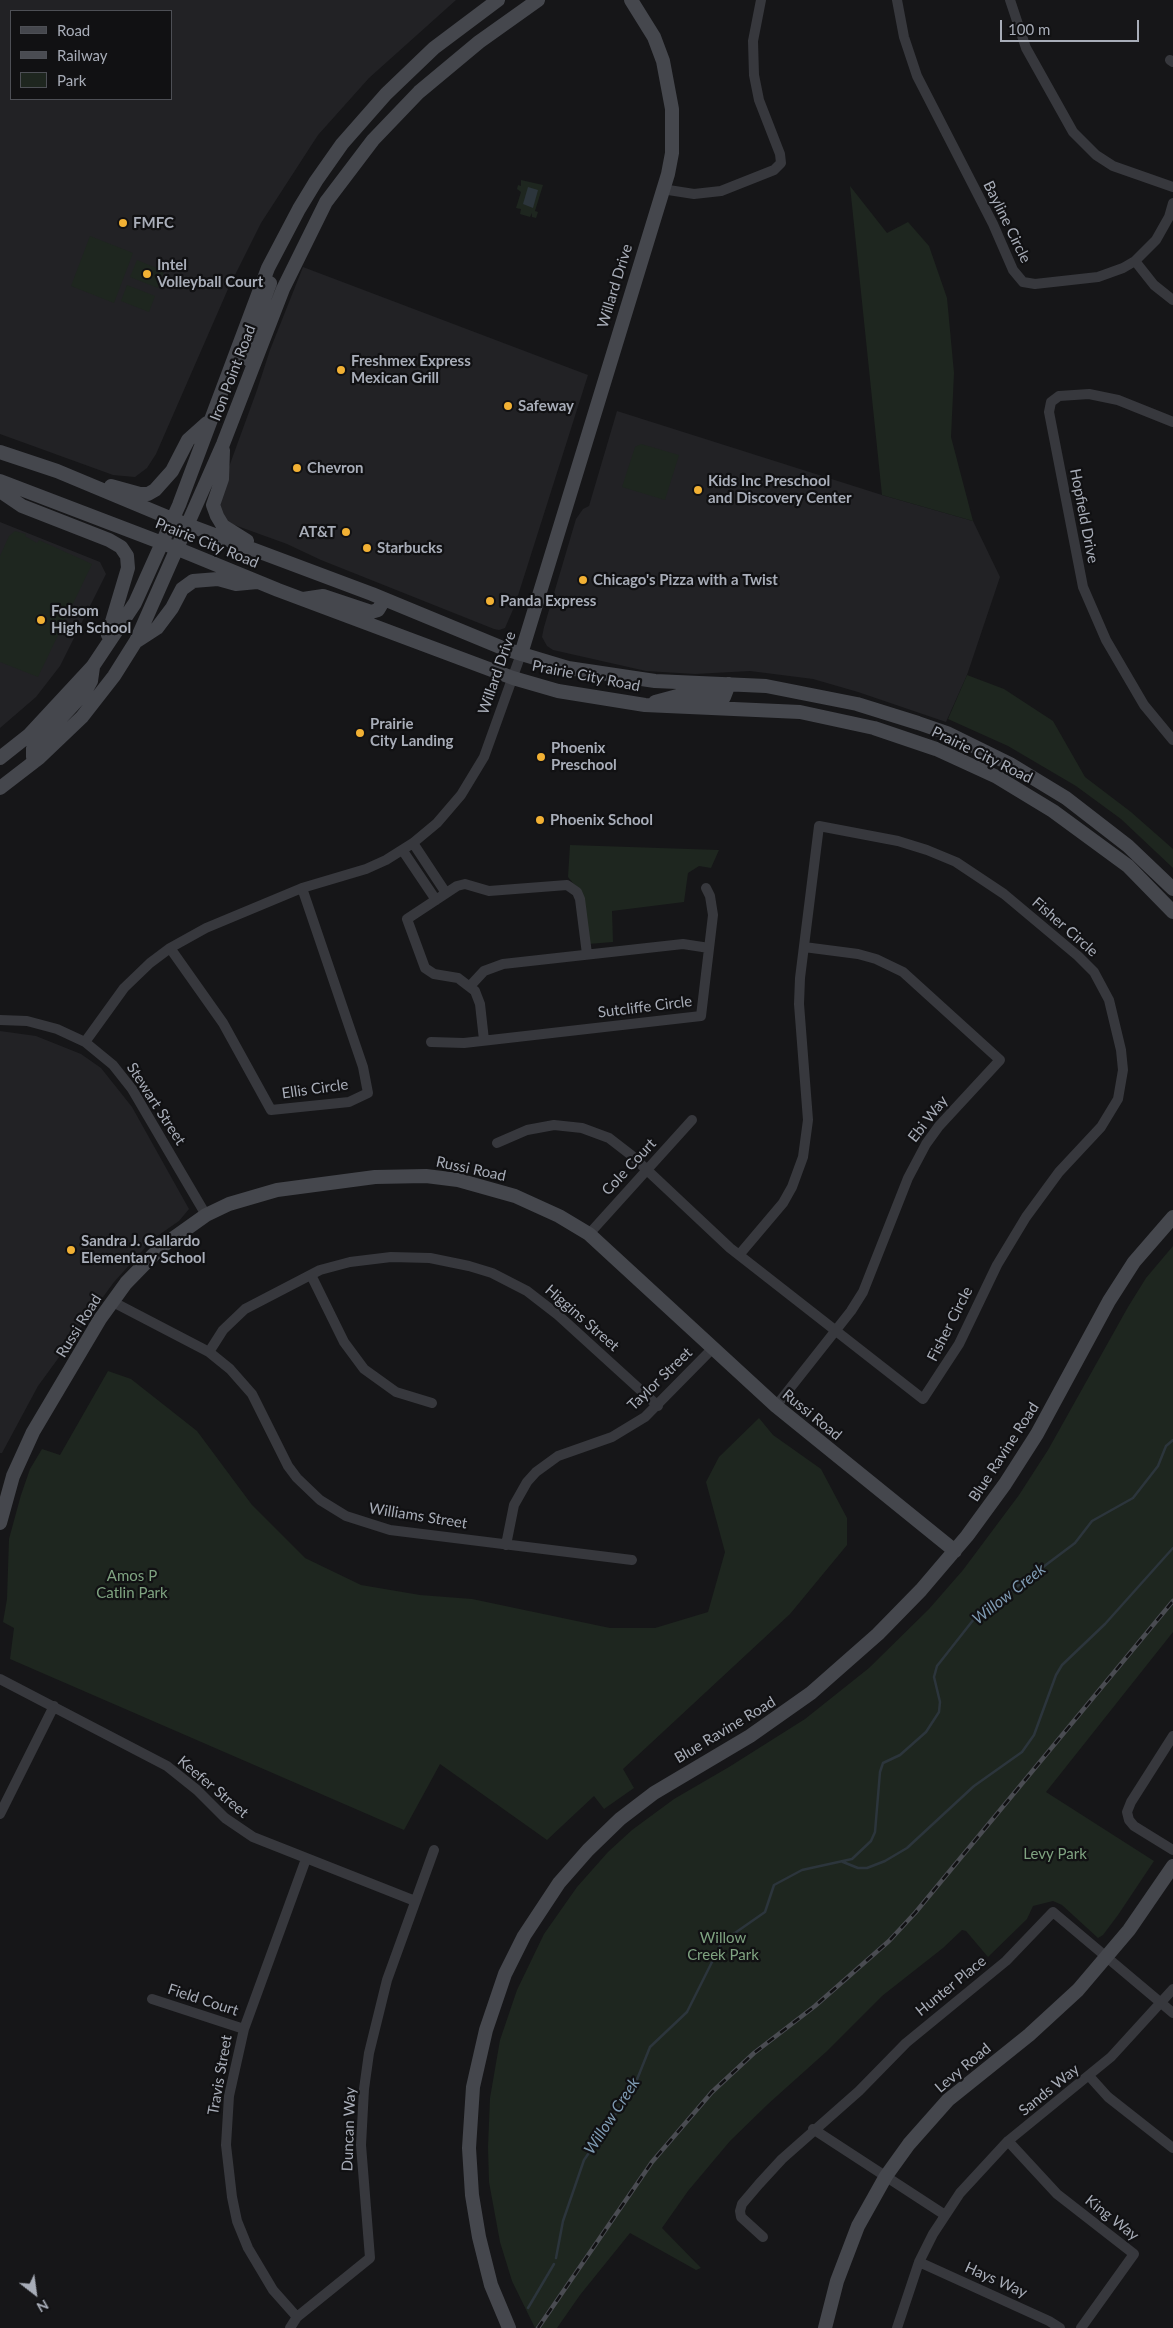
<!DOCTYPE html>
<html>
<head>
<meta charset="utf-8">
<style>
	body { margin:0 }
	#map { position:relative; width:1173px; height:2328px; overflow:hidden; background:#161618; font-family:Lato,sans-serif }
	canvas { display:block }
	.legend { position:absolute; left:10px; top:10px; width:162px; height:90px; box-sizing:border-box; background:#111113; border:1px solid #4d4f55; margin:0; padding:6px 9px; list-style:none; font-size:15px; color:#a8adb8 }
	.legend li { display:flex; align-items:center; gap:10px; height:25px }
	.legend b { width:25px; border:1px solid #4d4f55 }
	.north { position:absolute; left:10px; top:2268px; width:50px; height:50px; -webkit-text-stroke:4px #111113; paint-order:stroke; rotate:150deg; font-size:14px; font-weight:700; line-height:20px; text-align:center; color:#a8adb8 }
	.north::after { content:''; display:block; margin:auto; width:18px; height:22px; background:#a8adb8; clip-path:polygon(50% 0,100% 100%,50% 72%,0 100%) }
	.scale { position:absolute; left:1000px; top:20px; width:139px; height:22px; box-sizing:border-box; border:2px solid #a8adb8; border-top:0; padding-left:6px; font-size:15px; line-height:18px; white-space:nowrap; color:#a8adb8; -webkit-text-stroke:4px #111113; paint-order:stroke }
</style>
</head>
<body>
<div id="map">
<canvas width="1173" height="2328"></canvas>
<ul class="legend">
<li><b style="height:6px;background:#45474d"></b>Road</li>
<li><b style="height:6px;background:#4a4c52"></b>Railway</li>
<li><b style="height:14px;background:#1e261f"></b>Park</li>
</ul>
<div class="north">N</div>
<div class="scale">100 m</div>
</div>
<script>
const ctx = document.querySelector('canvas').getContext('2d');
ctx.lineJoin = 'round';
function fill(path, color) { ctx.fillStyle = color; ctx.fill(path, 'evenodd'); }
const shape = rows => new Path2D(rows.map(r => 'M' + r).join(''));
function stroke(path, color, width, dash) { ctx.strokeStyle = color; ctx.lineWidth = width; ctx.lineCap = dash ? 'butt' : 'round'; ctx.setLineDash(dash || []); ctx.stroke(path); }
function label(font, color, halo, rows, align = 'center') {
  ctx.font = font + ' Lato,sans-serif'; ctx.lineWidth = 4.5; ctx.setLineDash([]); ctx.textBaseline = 'middle'; ctx.strokeStyle = halo; ctx.fillStyle = color; for (const [text, x, y, turn = 0] of rows) {
    ctx.save(); ctx.translate(x, y); ctx.rotate((+turn || 0) * Math.PI / 180); ctx.textAlign = isNaN(turn) ? turn : align; if (halo) ctx.strokeText(text, 0, 0); ctx.fillText(text, 0, 0); ctx.restore();
  }
}
const built = shape([
	[0,0,456,0,369,78,318,135,261,223,228,289,156,454,147,468,135,477,113,475,0,434],
	[11,11,171,11,171,99,11,99],
	[303,267,588,375,515,605,505,628,499,630,494,629,321,560,287,544,229,523,221,517,218,497,257,390,270,350],
	[617,411,882,495,973,521,1000,577,967,675,946,722,858,692,813,679,750,671,695,674,646,671,553,650,547,646,542,637,544,627,576,519,583,509,589,506],
	[0,522,100,562,106,574,60,666,36,697,0,728],
	[0,1031,36,1036,81,1054,101,1068,132,1107,189,1209,179,1221,153,1239,114,1282,38,1386,2,1453,0,1453]
]);
const green = shape([
	[521,180,543,185,535,211,538,212,536,218,532,217,532,213,530,217,520,214,521,209,516,208,521,192,517,189,518,185,521,186],
	[850,186,887,233,908,222,929,246,947,298,954,373,951,437,973,521,882,495],
	[90,236,133,253,114,303,71,286],
	[137,260,164,271,158,288,130,277],
	[127,285,155,296,149,312,121,301],
	[641,444,679,455,665,500,622,487,635,447],
	[15,531,26,534,25,536,37,543,39,540,92,564,38,677,0,662,0,556,9,536],
	[967,675,1004,689,1053,721,1085,777,1131,812,1173,849,1173,868,1121,819,1076,786,1008,746,948,719],
	[570,845,719,850,711,868,699,866,688,873,684,902,612,911,613,942,588,944,581,893,568,877],
	[1173,1246,1173,1632,1046,1792,1154,1861,1118,1915,1103,1935,1098,1938,1062,1905,1053,1901,1033,1906,1027,1919,988,1957,966,1931,962,1930,943,1948,882,1996,826,2052,768,2104,730,2141,688,2191,662,2228,701,2268,696,2270,630,2233,580,2295,557,2328,535,2328,512,2281,500,2242,489,2182,488,2147,490,2098,500,2040,517,1990,544,1934,577,1887,608,1852,632,1830,674,1799,729,1767,805,1719,869,1668,929,1609,963,1570,1019,1495,1048,1450,1128,1307,1146,1278],
	[108,1371,131,1379,197,1431,252,1505,305,1558,361,1585,420,1595,472,1599,610,1628,655,1628,708,1612,725,1552,706,1482,719,1457,759,1418,773,1435,821,1469,847,1518,847,1545,790,1614,623,1769,634,1788,604,1809,594,1796,547,1840,440,1764,404,1830,10,1659,14,1628,3,1622,7,1599,9,1539,21,1495,30,1469,42,1449,60,1455]
]);
const water = shape([
	[528,187,538,190,533,208,523,204]
]);
const stream = shape([
	[843,1862,858,1868,867,1868,885,1861,907,1848,974,1786,1022,1752,1034,1735,1056,1675,1062,1665,1105,1624,1173,1548],
	[556,2258,563,2221,584,2160,634,2087,650,2047,687,2012,722,1942,765,1912,774,1885,802,1870,852,1859,871,1841,875,1832,880,1772,883,1763,900,1755,926,1732,939,1712,940,1702,934,1677,937,1666,974,1619,1075,1543,1092,1521,1133,1498,1158,1466,1166,1446,1173,1440],
	[528,2308,554,2264]
]);
const street = shape([
	[897,0,904,37,917,76,993,224,1013,270,1023,282,1035,284,1098,277,1123,268,1135,261,1156,240,1169,217,1173,203],
	[1010,0,1026,48,1073,132,1096,155,1113,166,1173,187],
	[1170,60,1173,62],
	[662,189,694,194,721,191,774,170,781,163,780,154,759,100,754,75,753,41,761,0],
	[1135,261,1154,285,1173,300],
	[1173,422,1118,400,1089,394,1059,396,1051,402,1049,412,1083,587,1106,640,1144,705,1173,740],
	[413,843,446,893],
	[403,851,436,900],
	[170,948,223,1023,271,1110,349,1102,368,1093,363,1067,302,888],
	[471,985,484,971,503,964,683,944,709,948],
	[0,1020,27,1021,57,1029,85,1042,113,1065,132,1089,206,1215],
	[484,1040,480,1004,475,991,458,978,434,974,425,968,407,919,457,886,465,884,489,891,567,885,577,892,580,899,587,954],
	[85,1042,124,988,150,963,170,948,206,928,302,888,366,869,386,860,413,843,437,823,461,795,484,757,521,654],
	[431,1042,464,1043,701,1016,713,915,710,896,706,888],
	[497,1143,527,1130,554,1125,582,1128,609,1138,631,1155,730,1248,923,1399,959,1344,997,1265,1026,1217,1059,1172,1101,1127,1118,1099,1123,1070,1121,1050,1109,1000,1094,972,1078,956,1004,894,956,862,927,850,898,841,819,826,800,978,799,1004,808,1120,803,1157,792,1187,783,1203,739,1255],
	[589,1234,692,1120],
	[311,1275,344,1342,364,1369,396,1392,432,1403],
	[113,1302,209,1352,230,1369,252,1394,288,1466,297,1478,320,1500,346,1516,390,1530,632,1560],
	[209,1352,223,1330,245,1309,320,1270,350,1262,391,1257,430,1258,469,1266,492,1273,527,1291,558,1315,658,1406],
	[776,1406,851,1311,863,1292,908,1178,926,1144,939,1126,1000,1060,903,972,876,959,858,954,804,947],
	[506,1545,514,1505,527,1482,536,1472,558,1456,612,1437,645,1417,713,1348],
	[0,1679,167,1766,197,1790,225,1818,253,1837,415,1901],
	[1173,1736,1131,1802,1127,1812,1129,1820,1134,1826,1173,1850],
	[0,1814,54,1706],
	[152,1999,244,2029],
	[1090,2077,1108,2097,1173,2148],
	[813,2129,945,2215],
	[1008,2141,1057,2194,1134,2254,1081,2328],
	[763,2237,741,2217,740,2211,742,2204,759,2184,782,2159,859,2091,906,2043,1006,1961,1053,1912,1173,2013],
	[919,2262,1049,2321,1060,2328],
	[297,2317,273,2290,248,2248,237,2221,232,2197,226,2145,229,2096,244,2029,306,1859],
	[290,2328,297,2317,370,2258,361,2145,364,2089,369,2053,387,1980,434,1850],
	[897,2328,919,2262,933,2234,960,2193,1008,2141,1111,2057,1173,1989]
]);
const secondary = shape([
	[254,364,246,357,246,348,270,283],
	[223,450,222,479,213,505,217,516,223,526,247,541],
	[0,452,57,471,172,519,372,594,505,649,568,668,655,681,766,686,857,704,918,723,947,733,1010,764,1066,798,1128,846,1173,889],
	[0,481,178,549,278,590,513,678,558,691,645,705,800,712,874,728,936,749,997,777,1053,811,1128,866,1173,912],
	[111,486,140,494,148,494,155,490,172,471,188,440,207,423],
	[0,491,22,506,109,540,121,547,127,556,128,568,108,635],
	[303,599,323,596,371,612,378,610,384,600],
	[137,641,157,628,172,608,182,589,193,581,218,579,236,584,257,582],
	[521,654,668,174,672,153,672,109,663,61,654,37,631,0],
	[655,702,681,695,724,697,729,684],
	[0,758,29,735,93,666,135,603,179,505,268,268,299,209,316,181,342,144,386,94,434,48,498,0],
	[35,761,33,757,33,748,85,692,91,681,93,667],
	[0,788,39,758,82,717,114,676,136,641,223,444,283,289,326,202,373,140,419,92,479,42,538,0],
	[0,1523,13,1476,33,1432,100,1319,126,1283,161,1247,206,1215,229,1204,277,1190,375,1177,426,1176,458,1180,515,1196,559,1216,589,1234,776,1406,955,1551],
	[509,2328,491,2285,479,2237,472,2195,469,2148,473,2087,486,2030,505,1974,524,1936,559,1883,588,1850,620,1819,654,1793,750,1736,811,1693,878,1634,921,1590,967,1536,1005,1484,1037,1434,1109,1301,1134,1262,1173,1217],
	[825,2328,837,2281,858,2226,886,2176,909,2144,948,2100,1029,2035,1078,1990,1129,1930,1173,1866]
]);
const rail = shape([
	[538,2328,652,2162,712,2092,754,2053,815,2006,889,1941,915,1913,1173,1601]
]);
const markers = [
	[123,223,5,"#f2b134"],
	[147,274,5,"#f2b134"],
	[341,370,5,"#f2b134"],
	[508,406,5,"#f2b134"],
	[297,468,5,"#f2b134"],
	[698,490,5,"#f2b134"],
	[346,532,5,"#f2b134"],
	[367,548,5,"#f2b134"],
	[583,580,5,"#f2b134"],
	[490,601,5,"#f2b134"],
	[41,620,5,"#f2b134"],
	[360,733,5,"#f2b134"],
	[541,757,5,"#f2b134"],
	[540,820,5,"#f2b134"],
	[71,1250,5,"#f2b134"]
];
const streetNames = [
	["Bayline Circle",1007,222,64],
	["Willard Drive",615,286,-73],
	["Iron Point Road",233,373,-69],
	["Hopfield Drive",1084,516,79],
	["Prairie City Road",207,543,22],
	["Willard Drive",497,673,-71],
	["Prairie City Road",586,676,11],
	["Prairie City Road",982,755,26],
	["Fisher Circle",1065,927,41],
	["Sutcliffe Circle",645,1007,-7],
	["Ellis Circle",315,1089,-8],
	["Stewart Street",156,1104,57],
	["Ebi Way",928,1119,-52],
	["Cole Court",629,1167,-47],
	["Russi Road",471,1169,12],
	["Higgins Street",582,1318,41],
	["Fisher Circle",950,1324,-63],
	["Russi Road",79,1326,-58],
	["Taylor Street",660,1379,-44],
	["Russi Road",812,1415,39],
	["Blue Ravine Road",1004,1452,-57],
	["Williams Street",418,1516,9],
	["Blue Ravine Road",725,1730,-31],
	["Keefer Street",213,1787,40],
	["Hunter Place",951,1986,-39],
	["Field Court",203,2000,18],
	["Levy Road",963,2068,-40],
	["Travis Street",220,2075,-80],
	["Sands Way",1049,2090,-39],
	["Duncan Way",349,2129,-88],
	["King Way",1112,2218,38],
	["Hays Way",996,2280,24]
];
const poiNames = [
	["FMFC",133,223],
	["Intel",157,265],
	["Volleyball Court",157,282],
	["Freshmex Express",351,361],
	["Mexican Grill",351,378],
	["Safeway",518,406],
	["Chevron",307,468],
	["Kids Inc Preschool",708,481],
	["and Discovery Center",708,498],
	["AT&T",336,532,"right"],
	["Starbucks",377,548],
	["Chicago's Pizza with a Twist",593,580],
	["Panda Express",500,601],
	["Folsom",51,611],
	["High School",51,628],
	["Prairie",370,724],
	["City Landing",370,741],
	["Phoenix",551,748],
	["Preschool",551,765],
	["Phoenix School",550,820],
	["Sandra J. Gallardo",81,1241],
	["Elementary School",81,1258]
];
const parkNames = [
	["Amos P",132,1576],
	["Catlin Park",132,1593],
	["Levy Park",1055,1854],
	["Willow",723,1938],
	["Creek Park",723,1955]
];
const waterNames = [
	["Willow Creek",1009,1594,-38],
	["Willow Creek",612,2116,-57]
];
fill(built, '#222225');
fill(green, '#1e261f');
fill(water, '#2c353c');
stroke(stream, '#2c353c', 2.5);
stroke(street, '#37383d', 10);
stroke(secondary, '#45474d', 14);
stroke(rail, '#4a4c52', 4.5);
stroke(rail, '#111113', 2.5, [8]);
for (const [x, y, r, color] of markers) { const dot = new Path2D(); dot.arc(x, y, r, 0, 2 * Math.PI); ctx.fillStyle = color; ctx.fill(dot); stroke(dot, '#111113', 2); }
label('15px', '#a8adb8', '#111113', streetNames);
label('bold 15px', '#a8adb8', '#111113', poiNames, 'left');
label('15px', '#7fa381', '#111113', parkNames);
label('italic 16px', '#7f9bb3', '#111113', waterNames);
</script>
</body>
</html>
